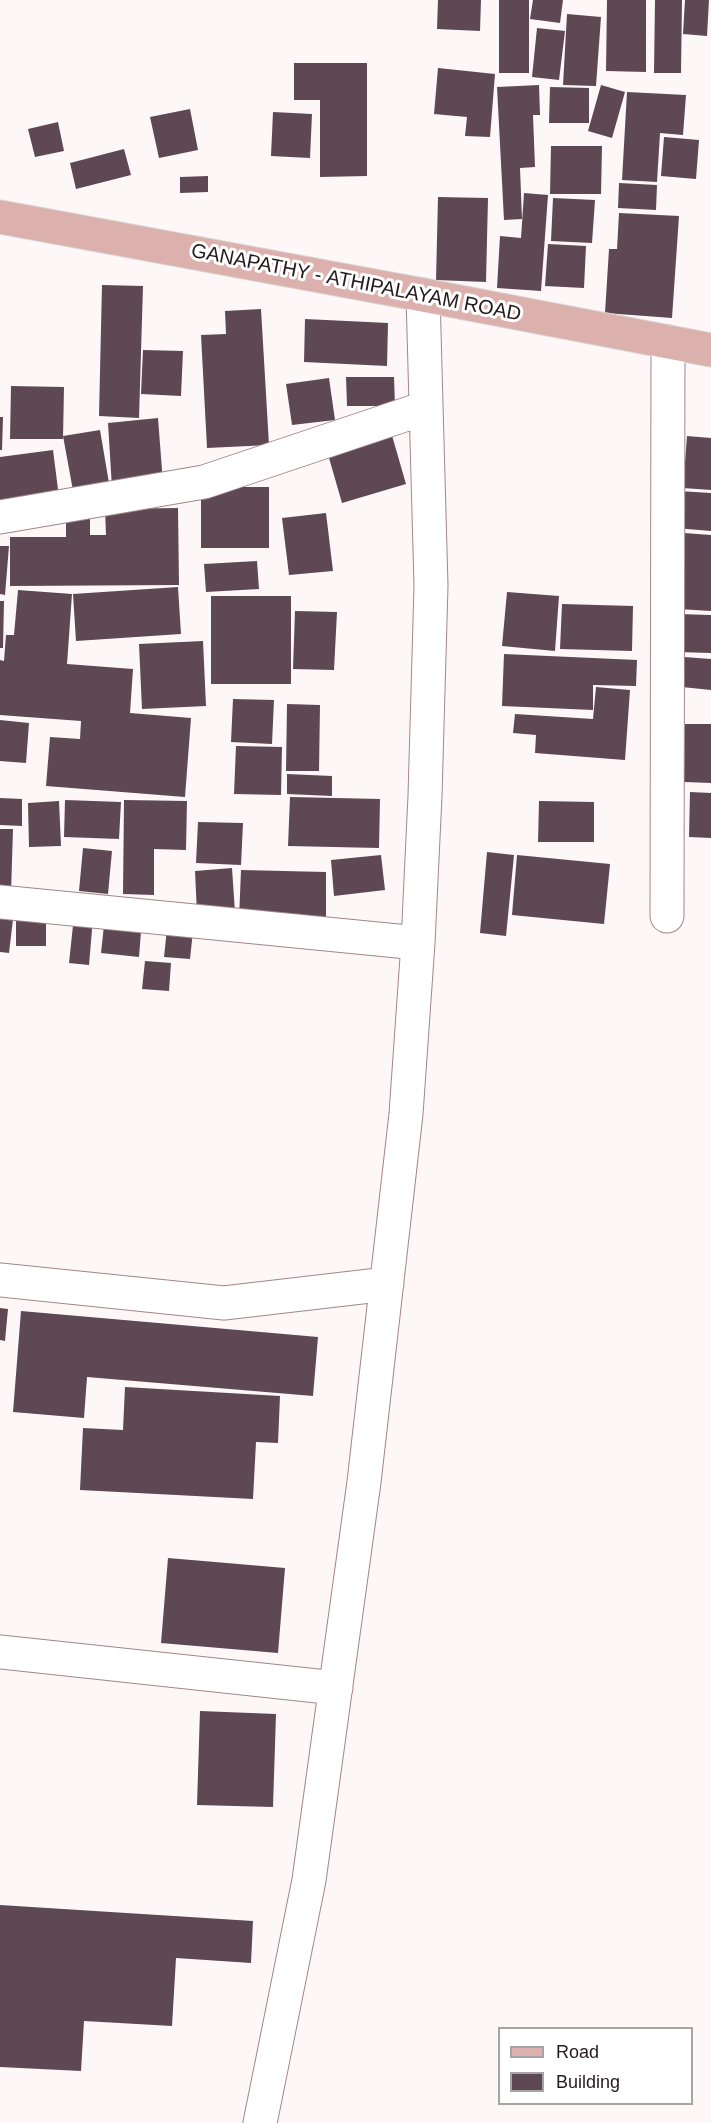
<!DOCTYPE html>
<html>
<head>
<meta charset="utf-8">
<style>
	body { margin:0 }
	#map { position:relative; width:711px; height:2123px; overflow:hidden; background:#fdf7f8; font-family:Arial,sans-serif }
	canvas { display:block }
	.legend { position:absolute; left:498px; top:2027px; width:195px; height:78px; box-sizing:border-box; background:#fff; border:2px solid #a8a4a5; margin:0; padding:8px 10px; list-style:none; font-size:18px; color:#251b1d }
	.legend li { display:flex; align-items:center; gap:12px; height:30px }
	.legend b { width:30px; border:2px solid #a8a4a5 }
</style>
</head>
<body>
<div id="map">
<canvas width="711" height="2123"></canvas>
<ul class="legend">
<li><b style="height:8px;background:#dcb0ac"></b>Road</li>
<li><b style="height:16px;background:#5e4854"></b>Building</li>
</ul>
</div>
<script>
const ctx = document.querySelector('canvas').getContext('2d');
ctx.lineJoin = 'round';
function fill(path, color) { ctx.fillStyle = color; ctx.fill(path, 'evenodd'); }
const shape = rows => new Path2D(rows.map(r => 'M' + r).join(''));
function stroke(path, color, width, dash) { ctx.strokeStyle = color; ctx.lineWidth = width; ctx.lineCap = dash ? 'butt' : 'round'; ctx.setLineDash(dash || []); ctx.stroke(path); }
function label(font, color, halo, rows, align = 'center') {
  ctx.font = font + ' Arial,sans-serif'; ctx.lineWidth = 6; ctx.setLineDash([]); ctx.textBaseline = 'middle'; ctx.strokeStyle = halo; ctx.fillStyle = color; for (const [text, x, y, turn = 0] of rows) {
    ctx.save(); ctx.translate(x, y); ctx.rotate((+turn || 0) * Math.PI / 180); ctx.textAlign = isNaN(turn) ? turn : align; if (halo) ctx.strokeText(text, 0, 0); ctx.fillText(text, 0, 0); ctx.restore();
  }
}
const building = shape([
	[438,0,481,0,480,31,437,29],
	[499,0,529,0,529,73,499,73],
	[533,0,563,0,560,23,530,19],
	[607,0,646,0,646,72,606,71],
	[655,0,682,0,681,73,654,73],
	[685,0,709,0,707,36,683,34],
	[567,14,601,17,596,86,563,85],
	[537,28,565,31,559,80,532,77],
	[294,63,367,63,367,176,320,177,320,100,294,100],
	[438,68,495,74,490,137,465,136,467,117,434,114],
	[539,85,540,115,533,115,535,167,520,168,522,219,504,220,497,87],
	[601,85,625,92,612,138,588,131],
	[550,87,589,88,589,123,549,123],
	[627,92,686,95,683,135,660,133,657,182,622,180],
	[190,109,198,150,159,158,150,117],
	[273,112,312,114,310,158,271,156],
	[58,122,64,151,35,157,28,129],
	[664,137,699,140,696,179,661,176],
	[551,146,602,146,601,194,550,194],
	[124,149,131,175,76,189,70,163],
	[208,176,208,192,180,193,180,177],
	[619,183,657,185,656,210,618,208],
	[524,193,548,195,541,291,497,288,500,236,521,238],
	[438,197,488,198,486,282,436,280],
	[553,198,595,200,592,243,551,241],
	[619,213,679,216,672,318,605,313,609,249,617,249],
	[548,244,586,246,584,288,545,286],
	[102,285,143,286,139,418,99,416],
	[261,309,269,445,207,448,201,335,226,334,225,311],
	[305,319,388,323,387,366,304,362],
	[143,350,183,351,181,396,141,394],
	[346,377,394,377,395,406,347,406],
	[329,378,335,420,292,425,286,384],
	[11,386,64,387,63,439,10,439],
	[0,417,3,417,2,450,0,450],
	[158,418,163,483,112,488,108,423],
	[100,430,110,489,74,496,63,436],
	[391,432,406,484,342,503,327,451],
	[687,436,711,438,711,490,683,488],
	[53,450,59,497,0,505,0,457],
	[201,487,269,487,269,548,201,548],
	[678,491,711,493,711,531,675,528],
	[178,508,179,585,10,586,10,537,66,537,66,513,90,512,90,535,106,535,105,509],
	[326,513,333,571,289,575,282,518],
	[684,533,711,535,711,611,678,609],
	[0,546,9,546,5,595,0,594],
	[257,561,259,589,206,592,204,564],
	[178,587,181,634,76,641,73,594],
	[18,590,72,594,67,664,133,669,130,713,191,718,185,797,46,786,50,737,80,739,81,721,0,715,0,660,4,661,6,635,14,635],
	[507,592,559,596,555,651,502,646],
	[211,596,291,596,291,684,211,684],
	[0,601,4,601,3,648,0,648],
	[562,604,633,606,632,651,560,649],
	[295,611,337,612,334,670,293,669],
	[678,614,711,615,711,653,677,652],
	[203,641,206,706,142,709,139,644],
	[504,654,637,660,636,686,593,685,593,710,502,706],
	[684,657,711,659,711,690,682,687],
	[596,687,630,690,625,760,535,753,536,735,513,733,515,714,593,719],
	[233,699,274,700,272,744,231,742],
	[287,704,320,705,319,771,286,771],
	[0,720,29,723,26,763,0,761],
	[685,724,711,724,711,783,684,782],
	[236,746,282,747,281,795,234,794],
	[287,774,332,776,332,796,287,794],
	[690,792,711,793,711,838,689,837],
	[290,797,380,799,379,848,288,846],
	[0,798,22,799,22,826,0,825],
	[65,800,121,802,119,839,64,837],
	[124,800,187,801,186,850,154,849,154,895,123,894],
	[59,801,61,846,29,847,28,803],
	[539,801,594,802,594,842,538,842],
	[198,822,243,823,241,865,196,863],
	[0,829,13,829,11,893,0,892],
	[83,848,112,851,108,894,79,891],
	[487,852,514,855,506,936,480,933],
	[381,855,385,890,334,896,331,860],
	[517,855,610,864,604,924,512,915],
	[232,868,235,912,197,914,195,871],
	[241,870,326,872,326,920,239,919],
	[46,909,46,946,16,946,16,910],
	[0,910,14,911,9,953,0,952],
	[74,916,93,918,89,965,69,963],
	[105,916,142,919,139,957,101,953],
	[167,929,193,931,190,959,164,957],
	[145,961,171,963,169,991,142,989],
	[0,1308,8,1309,5,1341,0,1340],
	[21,1311,318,1337,313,1396,87,1377,84,1418,13,1412],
	[125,1387,280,1396,278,1443,256,1442,253,1499,80,1490,83,1428,123,1430],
	[168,1558,285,1568,278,1653,161,1643],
	[200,1711,276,1714,273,1807,197,1805],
	[0,1905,253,1921,251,1963,176,1958,172,2026,84,2021,81,2071,0,2067]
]);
const minor = shape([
	[0,517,204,482,425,408],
	[0,902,418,943],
	[667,916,668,342],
	[0,1280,224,1303,387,1284],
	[0,1652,336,1688],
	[260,2123,309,1880,364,1482,406,1114,418,943,425,796,431,586,423,295]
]);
const major = shape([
	[0,217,423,295,711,350]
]);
const streetNames = [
	["GANAPATHY - ATHIPALAYAM ROAD",356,283,11]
];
fill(building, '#5e4854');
stroke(minor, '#a2868b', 35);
stroke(major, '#d8d6d6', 35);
stroke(minor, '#fff', 33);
stroke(major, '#dcb0ac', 33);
label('20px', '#251b1d', '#fff', streetNames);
</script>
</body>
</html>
